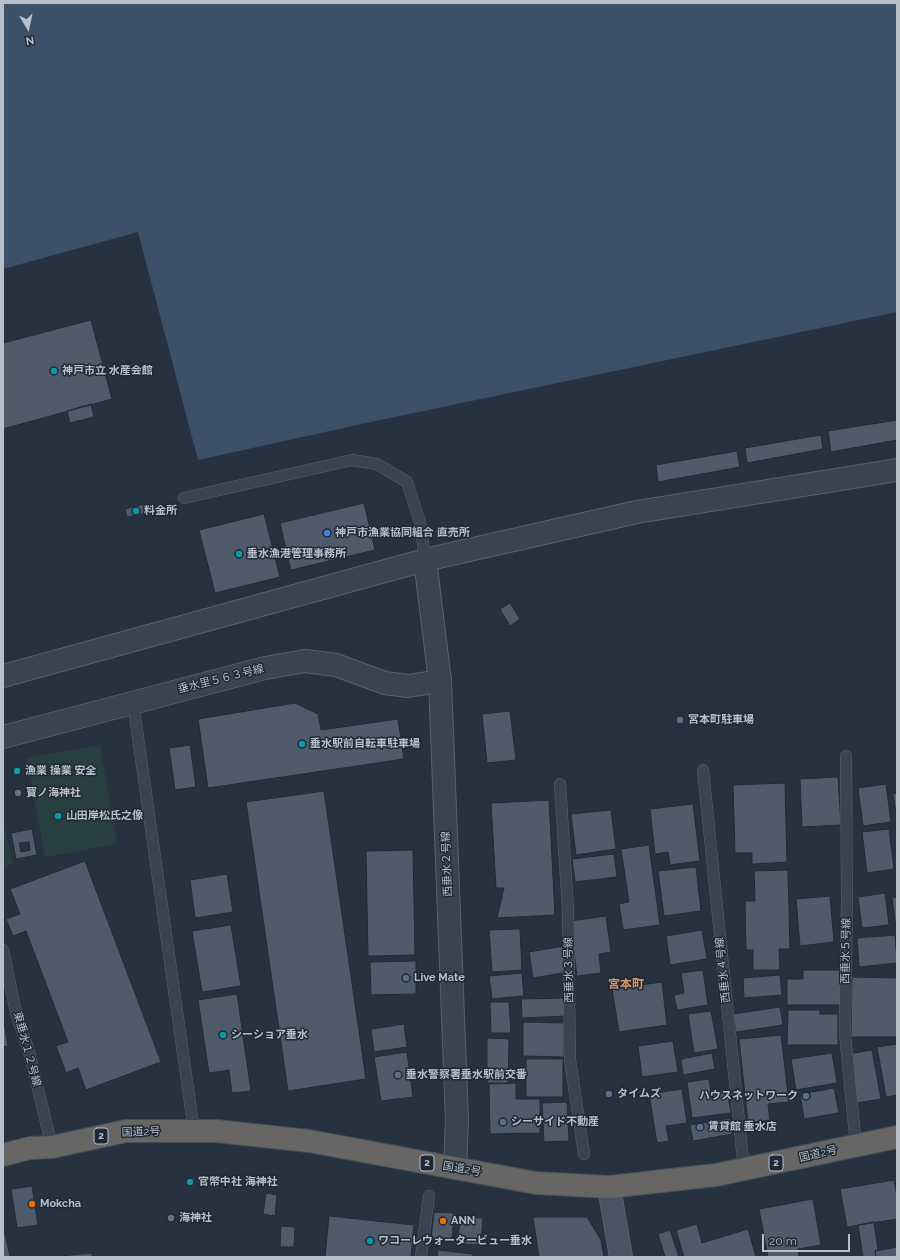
<!DOCTYPE html>
<html>
<head>
<meta charset="utf-8">
<style>
	body { margin:0 }
	#map { position:relative; width:900px; height:1260px; overflow:hidden; background:#263240; font-family:Raleway,sans-serif }
	canvas { display:block }
	.frame { position:absolute; inset:0; border:4px solid #b7bfca; pointer-events:none }
	.north { position:absolute; left:8px; top:8px; width:40px; height:40px; -webkit-text-stroke:3px #1f2935; paint-order:stroke; rotate:171deg; font-size:11px; font-weight:700; line-height:16px; text-align:center; color:#b7bfca }
	.north::after { content:''; display:block; margin:auto; width:14px; height:18px; background:#b7bfca; clip-path:polygon(50% 0,100% 100%,50% 72%,0 100%) }
	.scale { position:absolute; left:762px; top:1234px; width:88px; height:18px; box-sizing:border-box; border:2px solid #b7bfca; border-top:0; padding-left:5px; font-size:12px; line-height:14px; white-space:nowrap; color:#b7bfca; -webkit-text-stroke:3px #1f2935; paint-order:stroke }
</style>
</head>
<body>
<div id="map">
<canvas width="900" height="1260"></canvas>
<div class="frame"></div>
<div class="north">N</div>
<div class="scale">20 m</div>
</div>
<script>
const ctx = document.querySelector('canvas').getContext('2d');
ctx.lineJoin = 'round';
function fill(path, color) { ctx.fillStyle = color; ctx.fill(path, 'evenodd'); }
const shape = rows => new Path2D(rows.map(r => 'M' + r).join(''));
function stroke(path, color, width, dash) { ctx.strokeStyle = color; ctx.lineWidth = width; ctx.lineCap = dash ? 'butt' : 'round'; ctx.setLineDash(dash || []); ctx.stroke(path); }
function label(font, color, halo, rows, align = 'center') {
  ctx.font = font + ' Raleway,"Noto Sans JP",sans-serif'; ctx.lineWidth = 3; ctx.setLineDash([]); ctx.textBaseline = 'middle'; ctx.strokeStyle = halo; ctx.fillStyle = color; for (const [text, x, y, turn = 0] of rows) {
    ctx.save(); ctx.translate(x, y); ctx.rotate((+turn || 0) * Math.PI / 180); ctx.textAlign = isNaN(turn) ? turn : align; if (halo) ctx.strokeText(text, 0, 0); ctx.fillText(text, 0, 0); ctx.restore();
  }
}
const green = shape([
	[100,745,117,844,45,857,27,758],
	[3,823,13,864,3,866]
]);
const water = shape([
	[3,3,897,3,897,312,366,423,198,460,138,232,3,269]
]);
const building = shape([
	[91,320,112,399,3,429,3,343,91,320],
	[91,404,94,417,70,423,67,411,91,404],
	[897,420,897,440,831,452,828,431,897,420],
	[821,435,823,449,747,463,745,448,821,435],
	[737,451,740,467,658,482,656,465,737,451],
	[364,503,375,550,291,570,280,523,364,503],
	[144,504,146,513,127,517,125,509,144,504],
	[264,514,280,577,215,593,199,530,264,514],
	[510,603,520,619,510,626,500,609,510,603],
	[295,703,318,714,321,730,398,719,404,759,208,788,198,719,295,703],
	[510,711,516,760,487,763,482,714,510,711],
	[190,745,196,787,175,790,169,748,190,745],
	[838,777,841,825,802,827,800,779,838,777],
	[785,783,787,862,752,864,752,853,735,853,733,785,785,783],
	[886,784,891,822,863,826,858,788,886,784],
	[324,791,366,1079,288,1091,246,802,324,791],
	[897,793,897,821,893,794,897,793],
	[549,800,555,915,497,918,504,888,496,888,491,803,549,800],
	[693,804,700,861,670,865,668,852,655,854,650,809,693,804],
	[611,810,616,849,576,855,571,814,611,810],
	[32,829,37,855,16,859,11,833,32,829],
	[889,829,894,869,867,873,862,832,889,829],
	[29,842,30,850,21,852,19,843,29,842],
	[649,845,660,925,623,930,619,904,629,902,621,849,649,845],
	[413,850,415,955,368,956,366,851,413,850],
	[614,854,617,877,575,882,572,859,614,854],
	[85,861,161,1062,86,1090,78,1068,66,1073,56,1046,68,1042,26,931,13,936,6,919,20,914,10,889,85,861],
	[696,867,701,911,664,916,658,871,696,867],
	[788,870,790,949,779,949,780,970,753,970,753,950,746,950,745,901,755,901,754,871,788,870],
	[227,874,233,912,195,918,190,880,227,874],
	[885,893,889,925,862,928,858,897,885,893],
	[830,896,834,942,800,946,796,899,830,896],
	[897,897,897,928,896,928,892,898,897,897],
	[606,916,611,952,599,954,601,973,577,976,570,921,606,916],
	[231,925,241,986,202,992,192,931,231,925],
	[520,929,522,970,492,972,489,930,520,929],
	[702,930,707,959,670,965,666,936,702,930],
	[895,935,897,963,859,967,857,938,895,935],
	[564,946,568,972,533,978,529,952,564,946],
	[416,961,416,994,371,995,370,962,416,961],
	[703,970,708,1005,677,1010,674,995,684,993,681,973,703,970],
	[803,970,841,970,841,1005,787,1005,787,979,803,979,803,970],
	[522,973,524,996,492,999,489,976,522,973],
	[780,975,782,995,744,998,743,978,780,975],
	[852,977,897,978,897,1037,851,1037,852,977],
	[662,982,667,1025,619,1032,612,989,662,982],
	[237,994,251,1091,232,1093,229,1070,209,1073,198,1000,237,994],
	[565,998,566,1016,522,1018,521,999,565,998],
	[490,1002,509,1002,511,1033,491,1033,490,1002],
	[780,1007,783,1025,736,1032,733,1014,780,1007],
	[788,1010,820,1010,820,1014,838,1014,838,1045,787,1045,788,1010],
	[711,1011,718,1049,694,1053,688,1014,711,1011],
	[3,1016,8,1046,3,1047,3,1016],
	[523,1022,564,1023,564,1057,523,1056,523,1022],
	[404,1024,407,1047,374,1052,371,1029,404,1024],
	[781,1035,789,1102,768,1104,770,1120,748,1123,739,1039,781,1035],
	[487,1038,509,1039,508,1083,487,1083,487,1038],
	[673,1041,678,1072,642,1077,638,1046,673,1041],
	[897,1044,897,1095,886,1097,877,1047,897,1044],
	[872,1050,881,1099,856,1103,848,1054,872,1050],
	[407,1052,413,1097,381,1101,374,1057,407,1052],
	[712,1053,715,1069,683,1075,681,1059,712,1053],
	[832,1053,837,1083,796,1090,791,1059,832,1053],
	[526,1059,563,1059,563,1097,526,1097,526,1059],
	[709,1079,711,1092,727,1089,731,1113,692,1118,687,1082,709,1079],
	[516,1083,516,1099,540,1099,540,1133,490,1134,489,1084,516,1083],
	[834,1088,839,1113,804,1119,800,1094,834,1088],
	[682,1089,687,1123,666,1126,669,1141,657,1143,649,1094,682,1089],
	[567,1102,569,1141,544,1142,542,1103,567,1102],
	[730,1118,732,1134,693,1141,690,1125,730,1118],
	[894,1180,897,1197,897,1219,847,1227,840,1189,894,1180],
	[32,1186,38,1225,17,1228,11,1189,32,1186],
	[266,1193,277,1195,275,1216,263,1214,266,1193],
	[813,1199,821,1245,798,1249,799,1257,768,1257,759,1209,813,1199],
	[434,1212,454,1213,452,1241,431,1239,434,1212],
	[329,1216,414,1225,411,1257,325,1257,329,1216],
	[460,1216,483,1218,481,1245,458,1244,460,1216],
	[533,1217,587,1217,601,1240,604,1257,539,1257,533,1217],
	[874,1222,878,1250,875,1251,876,1257,863,1257,858,1225,874,1222],
	[3,1224,10,1257,3,1257,3,1224],
	[697,1224,702,1243,748,1229,756,1257,684,1257,676,1230,697,1224],
	[281,1226,295,1227,294,1247,280,1247,281,1226],
	[670,1230,679,1257,665,1257,658,1234,670,1230],
	[897,1247,897,1257,876,1257,875,1251,897,1247],
	[438,1250,473,1254,473,1257,437,1257,438,1250],
	[92,1253,92,1257,61,1257,61,1256,92,1253]
]);
const service = shape([
	[184,498,352,460,377,464,407,482,420,522,425,560],
	[133,702,194,1131],
	[846,756,847,899,845,1034,856,1146],
	[703,770,744,1170],
	[560,784,568,910,570,1060,584,1154],
	[3,950,16,1012,29,1052,52,1147],
	[421,1257,429,1196]
]);
const minor = shape([
	[3,737,265,668,305,661,336,665,385,683,408,686,440,681]
]);
const tertiary = shape([
	[425,560,440,681,457,1120,455,1168],
	[3,676,425,560,637,512,897,470]
]);
const secondary = shape([
	[609,1187,621,1257]
]);
const trunk = shape([
	[3,1155,30,1148,52,1147,126,1131,216,1131,309,1141,536,1183,609,1187,716,1175,897,1137]
]);
const markers = [
	[54,371,4,"#0f9aa8"],
	[136,511,4,"#0f9aa8"],
	[327,533,4,"#3f7fe0"],
	[239,554,4,"#0f9aa8"],
	[680,720,4,"#5c6f8a"],
	[302,744,4,"#0f9aa8"],
	[17,771,4,"#0f9aa8"],
	[18,793,4,"#6b7280"],
	[58,816,4,"#0f9aa8"],
	[406,978,4,"#5c6f8a"],
	[223,1035,4,"#0f9aa8"],
	[398,1075,4,"#5c6f8a"],
	[609,1094,4,"#5c6f8a"],
	[806,1096,4,"#5c6f8a"],
	[503,1122,4,"#5c6f8a"],
	[700,1127,4,"#5c6f8a"],
	[190,1182,4,"#0f9aa8"],
	[32,1204,4,"#e8710a"],
	[171,1218,4,"#6b7280"],
	[443,1221,4,"#e8710a"],
	[370,1241,4,"#0f9aa8"]
];
const shields = [
	[101,1136,14],
	[427,1163,14],
	[776,1163,14]
];
const shieldNames = [
	["2",101,1136],
	["2",427,1163],
	["2",776,1163]
];
const poiNames = [
	["神戸市立 水産会館",62,371],
	["料金所",144,511],
	["神戸市漁業協同組合 直売所",335,533],
	["垂水漁港管理事務所",247,554],
	["宮本町駐車場",688,720],
	["垂水駅前自転車駐車場",310,744],
	["漁業 操業 安全",25,771],
	["寶ノ海神社",26,793],
	["山田岸松氏之像",66,816],
	["Live Mate",414,978],
	["シーショア垂水",231,1035],
	["垂水警察署垂水駅前交番",406,1075],
	["タイムズ",617,1094],
	["ハウスネットワーク",798,1096,"right"],
	["シーサイド不動産",511,1122],
	["賃貸館 垂水店",708,1127],
	["官幣中社 海神社",198,1182],
	["Mokcha",40,1204],
	["海神社",179,1218],
	["ANN",451,1221],
	["ワコーレウォータービュー垂水",378,1241]
];
const streetNames = [
	["垂水里５６３号線",221,679,-14],
	["西垂水２号線",447,864,-92],
	["西垂水５号線",846,951,-89],
	["西垂水３号線",569,970,-91],
	["西垂水４号線",723,970,-96],
	["東垂水１２号線",27,1049,75],
	["国道2号",141,1132,-2],
	["国道2号",818,1154,-13],
	["国道2号",462,1169,10]
];
const neighbourhoodNames = [
	["宮本町",626,984]
];
fill(green, '#283f41');
fill(water, '#3c5068');
fill(building, '#4f5b6b');
stroke(building, '#212b37', 1);
stroke(service, '#58626d', 12);
stroke(minor, '#58626d', 24);
stroke(tertiary, '#58626d', 24);
stroke(secondary, '#58626d', 24);
stroke(trunk, '#454f5a', 24);
stroke(service, '#3a4450', 11);
stroke(minor, '#3a4450', 22);
stroke(tertiary, '#3a4450', 22);
stroke(secondary, '#495363', 22);
stroke(trunk, '#686664', 22);
for (const [x, y, r, color] of markers) { const dot = new Path2D(); dot.arc(x, y, r, 0, 2 * Math.PI); ctx.fillStyle = color; ctx.fill(dot); stroke(dot, '#1f2935', 1.5); }
for (const [x, y, w] of shields) { const box = new Path2D(); box.roundRect(x - w / 2, y - 8, w, 16, 3); ctx.fillStyle = '#1f2935'; ctx.fill(box); stroke(box, '#b7bfca', 1); }
label('bold 10px', '#b7bfca', null, shieldNames);
label('bold 11px', '#b7bfca', '#1f2935', poiNames, 'left');
label('11px', '#b7bfca', '#1f2935', streetNames);
label('bold 12px', '#d39469', '#1f2935', neighbourhoodNames);
</script>
</body>
</html>
